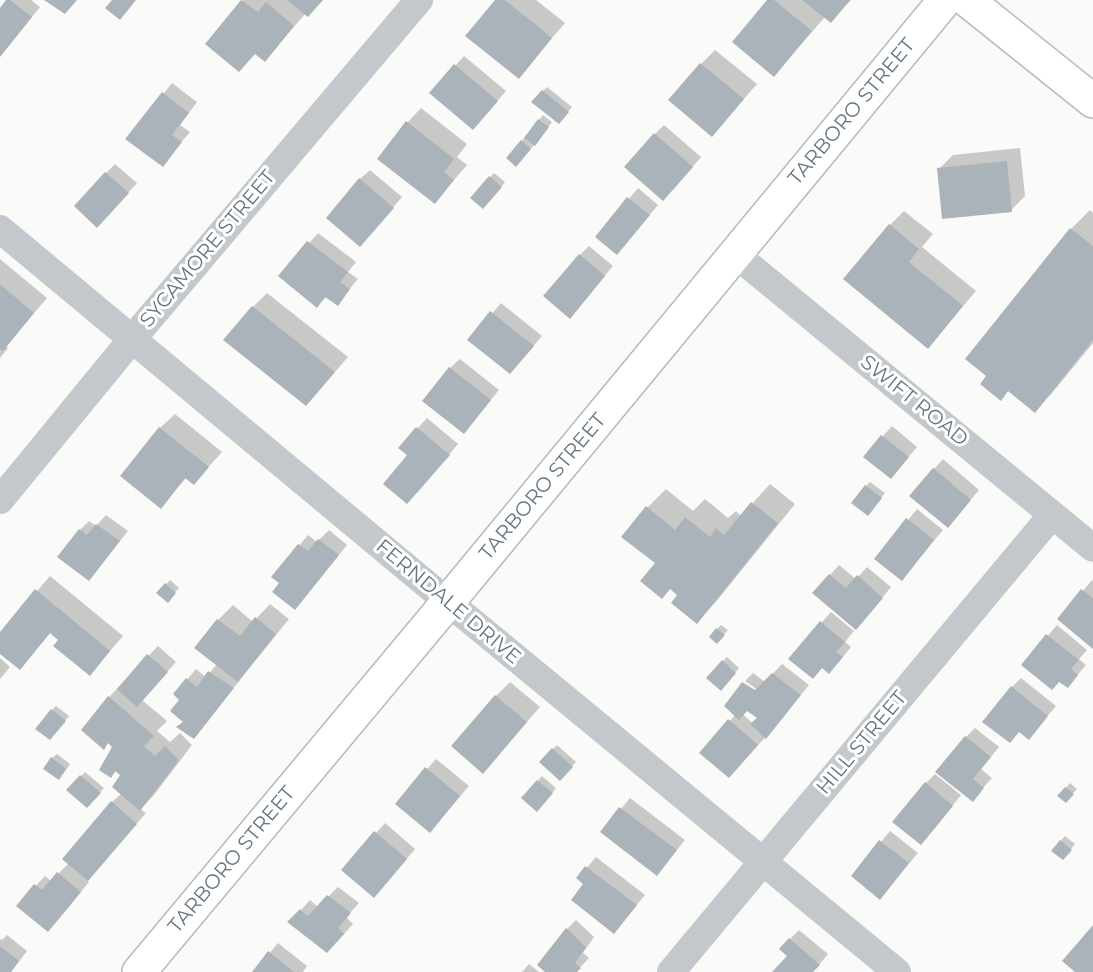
<!DOCTYPE html>
<html>
<head>
<meta charset="utf-8">
<style>
	body { margin:0 }
	canvas { display:block; background:#fafaf8 }
</style>
</head>
<body>
<canvas width="1093" height="972"></canvas>
<script>
const ctx = document.querySelector('canvas').getContext('2d');
ctx.lineJoin = 'round';
function fill(path, color) { ctx.fillStyle = color; ctx.fill(path, 'evenodd'); }
const shape = rows => new Path2D(rows.map(r => 'M' + r).join(''));
function stroke(path, color, width, dash) { ctx.strokeStyle = color; ctx.lineWidth = width; ctx.lineCap = dash ? 'butt' : 'round'; ctx.setLineDash(dash || []); ctx.stroke(path); }
function label(font, color, halo, rows, align = 'center') {
  ctx.font = font + ' Montserrat,sans-serif'; ctx.lineWidth = 6; ctx.setLineDash([]); ctx.textBaseline = 'middle'; ctx.strokeStyle = halo; ctx.fillStyle = color; for (const [text, x, y, turn = 0] of rows) {
    ctx.save(); ctx.translate(x, y); ctx.rotate((+turn || 0) * Math.PI / 180); ctx.textAlign = isNaN(turn) ? turn : align; if (halo) ctx.strokeText(text, 0, 0); ctx.fillText(text, 0, 0); ctx.restore();
  }
}
const shadow = shape([
	[8,0,31,0,40,7,0,56,0,10],
	[243,0,323,0,308,15,306,13,265,60,256,53,207,44],
	[497,0,536,0,565,23,518,77],
	[769,0,851,0,831,21,825,17,774,75],
	[715,50,757,84,712,135,701,64],
	[464,56,506,91,482,119,431,93],
	[172,83,197,102,180,125,190,132,162,165,128,139],
	[547,87,572,107,563,118,543,91],
	[421,108,467,144,457,157,467,165,435,202,407,123],
	[543,115,552,122,539,140,520,160,508,158],
	[664,125,701,157,673,190,655,134],
	[1020,148,1025,196,1011,210,939,169,953,155],
	[115,164,137,183,107,217,106,173],
	[370,170,402,197,369,236,360,179],
	[494,173,505,182,488,203,472,198],
	[638,188,658,205,617,253,597,237],
	[1090,210,1093,213,1093,343,1053,392,1035,411,1009,390,1001,399,988,375,967,358,1071,229],
	[904,211,933,234,922,247,976,291,928,347,890,225],
	[318,233,356,262,348,272,358,279,337,304,327,296,317,306,280,276],
	[589,246,613,266,579,307,580,255],
	[0,259,47,298,6,346,8,348,0,358],
	[267,293,348,357,320,389,253,307],
	[501,303,542,336,519,363,469,340],
	[460,359,499,390,464,432,450,368],
	[175,414,222,452,194,483,187,477,160,507,122,476,160,428],
	[427,418,458,444,417,493,409,455,400,448],
	[892,426,917,447,891,477,865,456],
	[943,459,979,490,957,516,934,469],
	[870,482,885,493,872,510,866,486],
	[770,484,795,504,715,603,697,622,657,563,647,508,666,489,693,511,705,499,728,518,736,511,741,516],
	[917,509,943,530,902,579,876,559],
	[106,515,128,531,89,579,80,530,89,521,96,526],
	[329,530,347,545,304,598,273,577,308,535,317,542],
	[839,565,856,579,867,567,891,587,865,619,814,593],
	[50,576,123,636,90,674,51,632,19,668,0,652,0,634],
	[170,580,179,588,167,601,158,593],
	[1092,580,1093,581,1093,646,1059,619],
	[270,604,289,619,194,737,178,727,184,721,181,700,175,694,196,669,206,677,217,664,197,648,218,620,233,605,253,622],
	[831,612,854,631,845,642,851,647,838,663,823,667,790,658],
	[721,625,728,630,717,642,717,629],
	[1057,625,1087,650,1079,659,1086,665,1068,686,1060,680,1023,665],
	[158,646,176,662,142,700,167,721,157,731,170,742,180,733,192,745,154,795,140,809,146,813,87,880,89,882,57,921,18,905,45,876,51,881,69,863,112,802,122,793,122,775,117,770,111,777,114,747,109,742,104,748,109,697],
	[727,657,739,668,725,685,723,661],
	[0,658,10,667,0,679],
	[782,664,809,685,775,727,738,767,701,753,736,714,762,693,745,681,753,673,765,682],
	[747,709,759,718,753,724,743,714],
	[1021,678,1056,706,1029,738,1020,731,1012,687],
	[510,682,540,707,483,772,496,696],
	[56,706,69,716,54,734,52,710],
	[975,728,999,747,981,769,992,778,972,800,966,737],
	[557,745,576,762,560,779,541,762],
	[57,754,70,764,63,774,52,758],
	[436,759,469,786,439,821,397,804],
	[85,772,104,788,91,802,69,790],
	[935,774,961,795,930,834,926,783],
	[542,776,556,788,542,806,523,798],
	[1070,783,1077,789,1066,801,1059,796],
	[630,798,685,840,657,874,602,832],
	[385,823,415,849,383,887,343,870],
	[890,831,918,853,880,898,853,876],
	[1065,836,1075,844,1067,854,1053,850],
	[596,857,645,895,614,932,585,883,578,878],
	[338,887,359,903,346,917,353,924,337,942,301,910,310,900,318,907],
	[576,920,594,937,583,953,589,958,576,972,548,972,567,929],
	[799,930,828,954,813,972,774,972,789,955,790,939],
	[7,935,27,951,11,972,0,972,0,939,2,940],
	[278,943,307,966,303,972,254,972],
	[529,964,539,972,522,972]
]);
const building = shape([
	[6,0,10,0,32,17,0,57,0,8],
	[44,0,77,0,65,14],
	[112,0,136,0,120,20,105,8],
	[241,0,258,12,266,2,294,26,265,62,255,54,239,72,205,44],
	[287,0,323,0,308,17],
	[495,0,505,0,552,38,519,79,465,36],
	[767,0,774,0,812,31,774,77,732,42],
	[802,0,850,0,831,23],
	[700,63,744,99,712,137,668,100],
	[454,64,498,101,473,130,429,93],
	[542,90,569,112,559,124,531,102],
	[162,92,189,113,172,135,182,142,163,167,125,139],
	[538,119,549,127,535,146,524,138],
	[406,121,454,159,444,172,454,180,435,204,377,159],
	[654,133,693,167,663,201,624,167],
	[521,140,531,149,516,167,506,158],
	[1007,161,1012,212,942,219,937,168],
	[105,172,129,193,97,228,74,206],
	[489,176,502,187,483,209,470,198],
	[359,178,394,208,360,247,326,218],
	[627,197,650,215,617,255,595,237],
	[889,224,919,249,909,262,963,306,928,349,843,279],
	[1070,228,1093,246,1093,340,1035,413,1008,391,1001,401,980,384,986,376,965,359],
	[307,241,348,272,340,282,350,289,338,306,325,297,317,308,278,276],
	[579,254,605,276,570,319,543,296],
	[0,284,34,313,3,351,0,349],
	[252,306,335,372,306,406,223,340],
	[490,311,534,346,510,374,467,340],
	[449,367,491,400,464,434,422,401],
	[159,427,209,467,194,485,185,478,161,509,120,476],
	[416,427,450,455,407,504,383,484,407,455,398,448],
	[881,435,909,457,891,479,863,457],
	[933,468,971,500,948,528,909,496],
	[865,485,882,498,868,516,851,503],
	[751,502,778,523,697,624,671,603,677,595,670,589,662,599,640,581,655,563,621,537,646,506,675,530,685,517,710,537,716,528,724,535],
	[906,518,934,540,902,581,874,559],
	[96,524,120,541,89,581,57,557,79,529,87,535],
	[318,539,339,555,295,610,272,592,279,583,271,577,298,544,308,551],
	[829,574,846,588,857,575,883,598,856,630,812,593],
	[165,583,176,593,168,603,156,593],
	[35,589,110,651,90,676,53,646,58,640,50,633,20,670,0,654,0,632],
	[1081,589,1093,598,1093,649,1057,619],
	[255,617,276,634,238,682,194,648,217,619,240,636],
	[820,621,845,642,836,652,843,657,829,674,822,668,813,679,788,659],
	[716,628,725,635,717,644,709,637],
	[1046,634,1079,660,1071,669,1078,675,1068,688,1059,682,1052,690,1021,665],
	[147,654,168,672,137,707,117,689],
	[722,660,736,673,721,691,706,678],
	[208,671,234,688,194,739,176,727,183,722,170,711,179,700,173,694,186,678,197,687],
	[772,673,801,695,766,739,750,724,757,718,747,711,739,720,724,706,742,682,755,690],
	[1011,686,1048,716,1029,740,1019,732,1010,743,982,722],
	[495,695,527,722,483,774,451,746],
	[108,696,154,736,144,746,155,756,165,746,179,760,140,811,112,787,120,775,115,771,111,778,99,770,112,747,108,743,104,750,81,730],
	[51,709,66,721,50,740,35,729],
	[728,719,758,745,729,778,699,753],
	[965,736,991,757,973,779,984,788,973,802,935,772],
	[552,748,573,767,560,781,539,762],
	[51,757,66,769,59,780,43,769],
	[425,767,460,796,430,833,395,804],
	[80,775,101,793,87,808,66,790],
	[537,780,553,793,537,812,521,798],
	[925,782,953,806,921,845,892,822],
	[1065,787,1074,794,1066,803,1057,796],
	[111,801,137,824,88,881,62,859],
	[619,807,677,850,657,876,600,832],
	[374,831,407,859,374,898,341,870],
	[879,840,909,863,880,900,851,876],
	[1060,840,1072,850,1063,860,1051,851],
	[585,866,637,905,614,934,571,900,583,884,576,878],
	[57,872,81,892,48,932,16,906,34,884,42,890],
	[327,895,351,913,338,928,344,934,327,953,287,922,300,909,308,916],
	[1093,925,1093,972,1075,972,1062,961],
	[566,928,586,947,575,963,581,968,577,972,545,972,537,965],
	[789,938,820,965,813,972,772,972,787,956,779,949],
	[0,946,19,961,11,972,0,972],
	[268,951,294,972,252,972]
]);
const street = shape([
	[0,229,448,602,897,972],
	[735,254,1093,548],
	[0,500,133,338,419,0],
	[671,972,1052,515]
]);
const secondary = shape([
	[967,0,1093,101],
	[139,972,448,602,945,0]
]);
const streetNames = [
	["TARBORO STREET",852,112,-50],
	["SYCAMORE STREET",208,249,-50],
	["SWIFT ROAD",914,401,39],
	["TARBORO STREET",543,487,-50],
	["FERNDALE DRIVE",448,602,40],
	["HILL STREET",862,743,-50],
	["TARBORO STREET",232,860,-50]
];
fill(shadow, '#0003');
fill(building, '#aab3b9');
stroke(secondary, '#b3babf', 36);
stroke(street, '#c3c8cc', 28);
stroke(secondary, '#fff', 33);
label('20px', '#657683', '#fff', streetNames);
</script>
</body>
</html>
